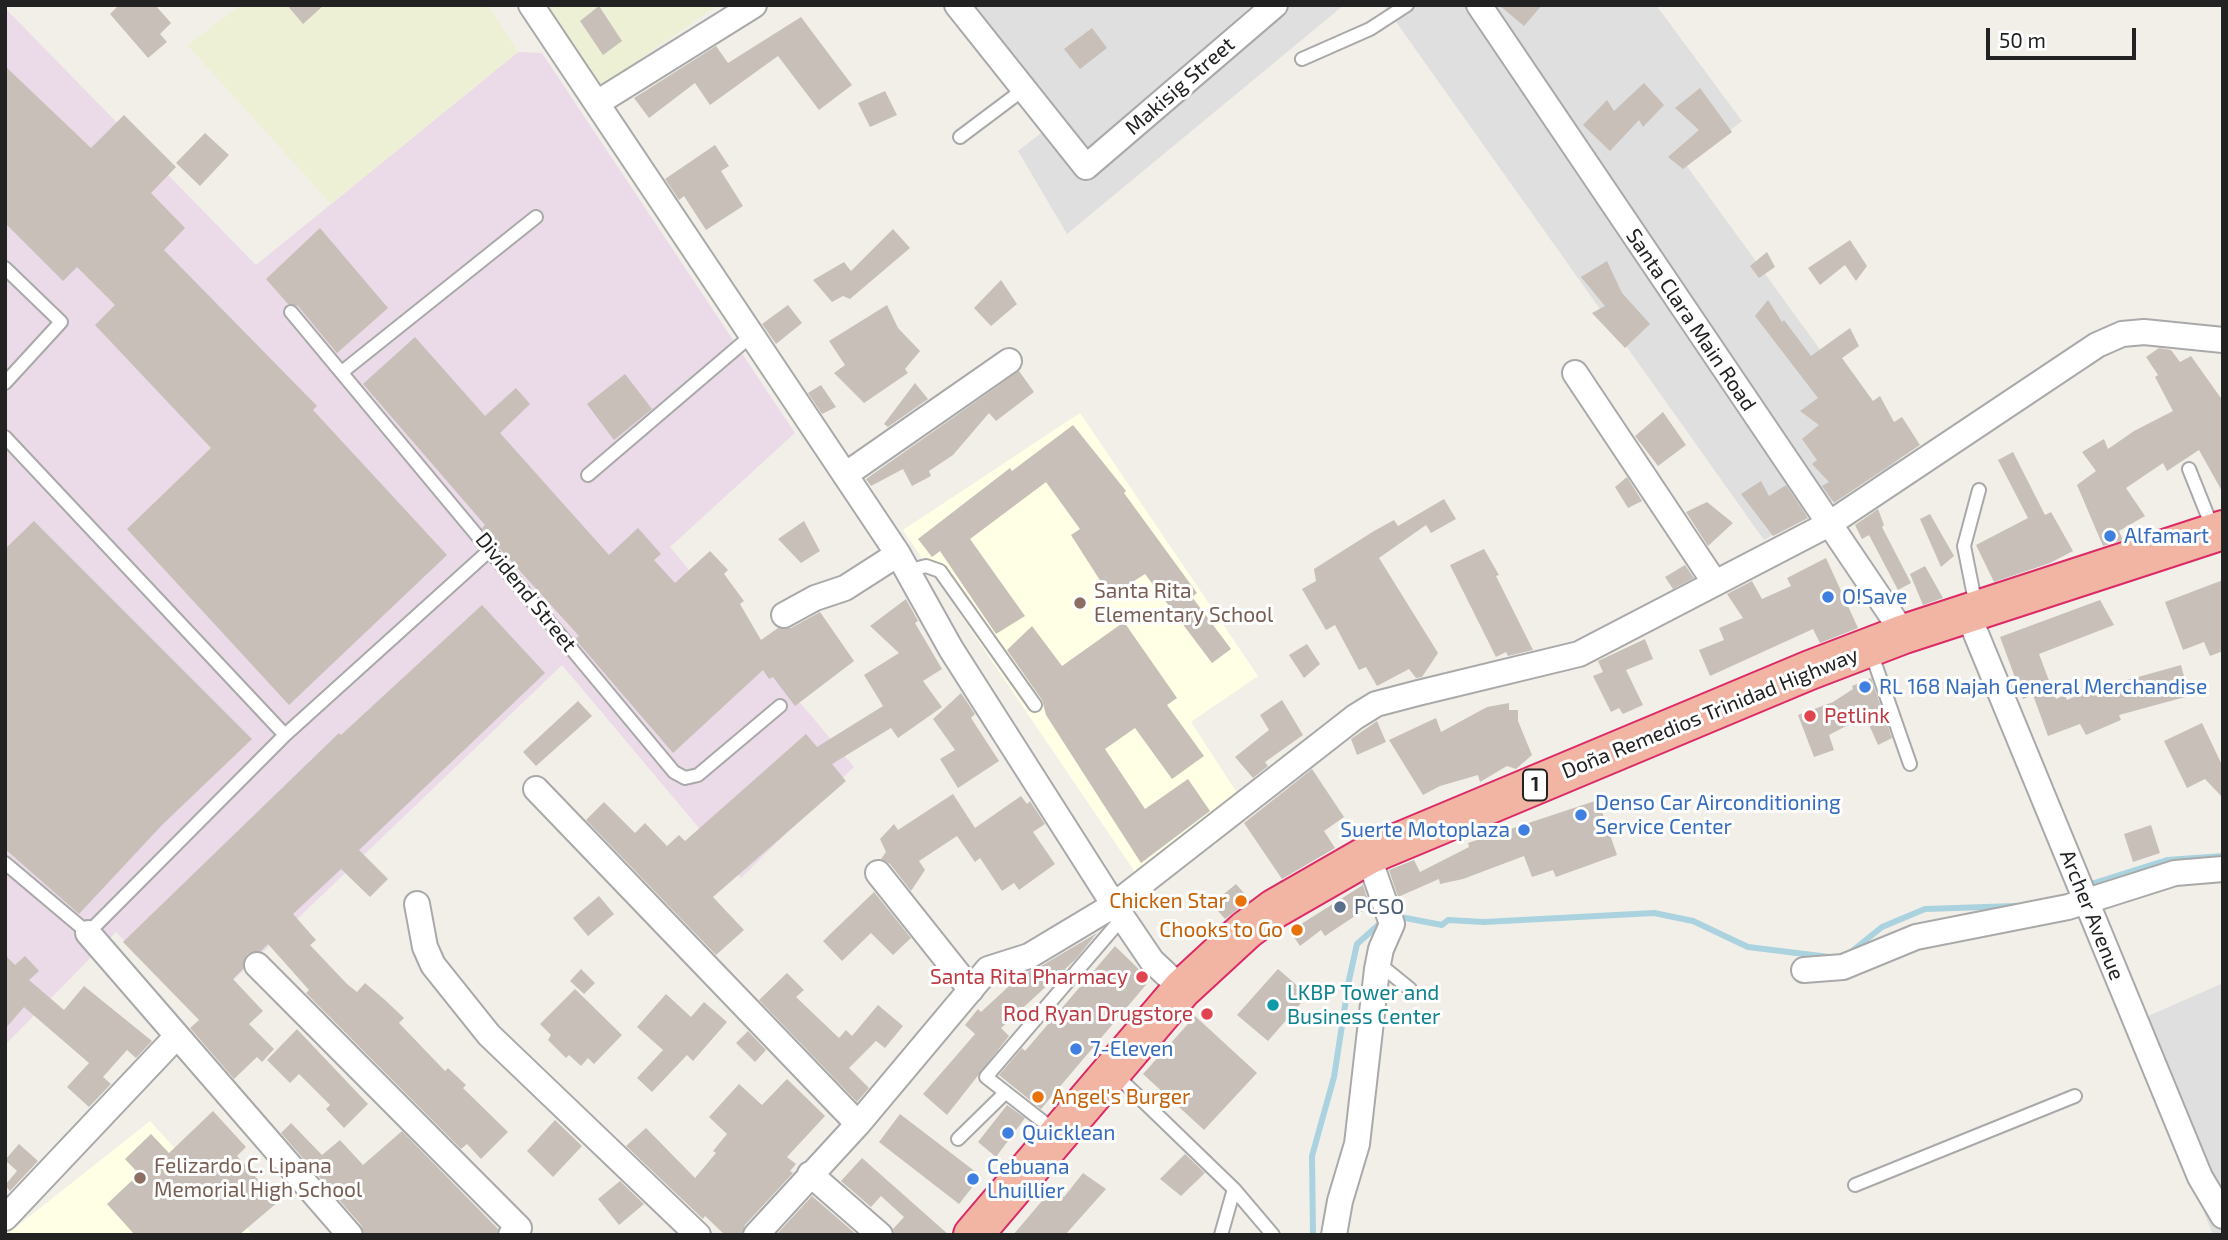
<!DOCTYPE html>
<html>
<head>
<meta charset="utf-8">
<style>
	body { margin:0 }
	#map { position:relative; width:2228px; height:1240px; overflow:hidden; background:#f2efe9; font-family:"Exo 2",sans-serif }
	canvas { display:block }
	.frame { position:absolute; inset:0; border:7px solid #222; pointer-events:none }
	.scale { position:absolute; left:1986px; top:28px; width:150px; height:32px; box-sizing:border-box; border:4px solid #222; border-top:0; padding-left:9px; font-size:21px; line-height:24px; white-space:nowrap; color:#222; -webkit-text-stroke:5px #fff; paint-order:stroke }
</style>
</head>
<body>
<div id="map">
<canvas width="2228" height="1240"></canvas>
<div class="frame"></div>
<div class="scale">50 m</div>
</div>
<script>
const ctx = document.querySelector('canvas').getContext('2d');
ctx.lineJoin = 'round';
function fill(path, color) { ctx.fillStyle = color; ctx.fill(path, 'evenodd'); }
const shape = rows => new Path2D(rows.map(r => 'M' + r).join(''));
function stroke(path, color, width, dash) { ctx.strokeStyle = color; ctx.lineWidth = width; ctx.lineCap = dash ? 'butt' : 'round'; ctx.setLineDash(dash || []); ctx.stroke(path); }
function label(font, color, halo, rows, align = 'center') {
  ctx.font = font + ' "Exo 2",sans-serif'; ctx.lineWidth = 6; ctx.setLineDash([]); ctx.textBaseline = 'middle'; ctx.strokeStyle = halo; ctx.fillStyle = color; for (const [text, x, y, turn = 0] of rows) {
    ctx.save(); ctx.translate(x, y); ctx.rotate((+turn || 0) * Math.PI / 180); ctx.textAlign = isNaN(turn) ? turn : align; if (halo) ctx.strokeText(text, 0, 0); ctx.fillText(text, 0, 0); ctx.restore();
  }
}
const residential = shape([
	[950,5,1344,5,1067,234,1018,151,1045,130],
	[1384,5,1656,5,1742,121,1686,165,1869,417,1896,464,1764,540],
	[2223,983,2223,1235,2213,1235,2128,1025]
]);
const industrial = shape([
	[5,8,256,265,518,52,542,53,795,433,670,547,854,767,741,878,562,665,196,1016,116,932,5,1045]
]);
const education = shape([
	[1080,413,1258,676,1191,722,1239,796,1137,875,903,530],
	[150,1121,253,1235,6,1235]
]);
const farmland = shape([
	[241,5,488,5,518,52,331,204,187,45],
	[547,5,718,5,600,87]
]);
const stream = shape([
	[2091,884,2167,860,2223,856],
	[1395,916,1442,925,1448,920,1484,922,1654,913,1693,921,1748,947,1829,957],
	[1851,952,1882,927,1925,909,2016,906],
	[1313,1235,1312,1156,1334,1077,1349,980,1357,944,1385,919]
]);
const building = shape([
	[119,5,155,5,171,23,160,34,167,42,148,58,110,14],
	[287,5,324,5,303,24],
	[1499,5,1542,5,1524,26],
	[599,6,622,41,603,55,580,21],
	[801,17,852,85,819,110,778,56,710,105,695,83,649,118,634,98,716,46,728,63],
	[1092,28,1107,48,1080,69,1064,49],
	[5,66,91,148,124,115,176,167,151,193,185,228,164,250,317,406,313,410,447,555,289,705,127,529,211,448,95,325,115,305,77,267,63,281,5,223],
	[1644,83,1664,105,1643,127,1639,120,1610,151,1583,125,1607,100,1614,111],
	[1700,88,1732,132,1683,169,1668,157,1699,130,1675,108],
	[885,91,897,115,870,127,858,103],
	[205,133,229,155,200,186,176,163],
	[715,145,729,166,721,171,743,206,706,230,684,196,679,200,665,179],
	[320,228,388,308,337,353,298,306,288,304,266,279],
	[893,229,910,248,850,299,843,296,832,302,813,280,844,262,851,271],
	[1850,240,1867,266,1856,281,1845,265,1820,285,1808,268],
	[1767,252,1775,267,1759,278,1750,266],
	[1607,261,1622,293,1650,324,1625,348,1592,313,1605,306,1581,277],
	[1001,280,1017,304,991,326,974,308],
	[1768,300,1782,322,1784,320,1811,356,1850,328,1859,346,1842,358,1873,401,1880,396,1894,422,1902,417,1920,445,1834,503,1822,486,1829,482,1812,464,1817,460,1802,439,1819,425,1800,411,1818,398,1755,316],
	[788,305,802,323,776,344,762,324],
	[887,305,898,328,920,351,905,369,908,373,864,403,834,373,845,365,829,341],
	[415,337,485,416,516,388,530,404,500,433,609,555,638,528,661,554,654,560,675,583,710,551,728,570,724,574,744,601,740,604,761,640,778,628,791,628,820,612,854,661,795,706,773,677,769,679,763,670,673,753,575,639,579,636,500,549,482,528,485,525,363,384],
	[2159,348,2171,350,2180,362,2191,356,2223,401,2223,493,2199,450,2167,471,2163,463,2126,488,2145,516,2119,531,2123,540,2103,546,2077,485,2096,471,2082,452,2104,439,2108,449,2134,431,2173,411,2155,377,2158,375,2146,357],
	[1019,371,1034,392,996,421,989,413,953,455,929,471,931,476,912,486,903,469,871,486,866,479],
	[625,374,652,409,614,440,587,404],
	[915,383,928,399,888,427,884,424],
	[821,385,836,407,822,414,808,393],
	[1663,412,1686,445,1658,466,1635,436],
	[1073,425,1126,491,1124,493,1197,593,1192,597,1231,649,1212,663,1145,574,1110,596,1071,535,1080,529,1046,482,970,539,1025,616,996,634,940,551,932,557,918,539,1010,468,1012,471],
	[2013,452,2045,515,2051,512,2073,551,2050,563,1994,582,1976,545,2028,518,1998,460],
	[1627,477,1642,501,1628,508,1615,487],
	[1761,481,1769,496,1786,485,1808,518,1773,536,1741,494],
	[1444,499,1456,519,1431,533,1426,525,1379,558,1438,653,1422,677,1416,678,1409,669,1377,686,1366,667,1359,670,1335,625,1326,630,1302,589,1316,581,1314,569,1374,531,1394,520,1398,526],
	[1707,502,1733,523,1708,546,1686,512],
	[1878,509,1884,525,1882,527,1911,583,1898,590,1869,535,1862,539,1855,525],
	[1930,514,1954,556,1941,567,1920,519],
	[34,521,252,739,162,825,79,914,5,849,5,549],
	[804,521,820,551,801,563,778,539],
	[1484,549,1499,575,1496,576,1533,650,1508,656,1506,652,1496,657,1450,565],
	[1826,558,1858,628,1820,643,1813,629,1710,676,1699,650,1724,640,1719,628,1743,618,1727,594,1752,581,1762,599,1791,586,1787,578],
	[1685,565,1694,578,1673,589,1665,577],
	[1925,566,1943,598,1923,605,1910,574],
	[2223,580,2223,651,2210,656,2204,642,2183,650,2165,602],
	[906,599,918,621,915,623,942,669,923,681,942,707,898,738,891,728,832,764,846,781,713,897,744,930,716,955,586,820,604,802,635,833,645,823,667,846,679,835,685,841,806,734,817,747,883,706,864,675,899,653,870,626],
	[2100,600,2114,625,2039,654,2056,699,2065,695,2067,700,2105,683,2106,686,2181,665,2189,696,2119,715,2121,720,2086,735,2080,724,2048,736,2033,695,2023,699,2000,637],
	[482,605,545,673,359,850,388,879,370,897,341,869,293,914,316,940,310,945,347,984,357,992,365,983,385,1000,404,1018,399,1023,445,1071,448,1068,466,1085,463,1088,508,1132,481,1159,467,1144,461,1149,306,993,309,990,268,944,261,951,247,954,243,969,233,979,263,1011,249,1024,274,1049,262,1062,257,1057,234,1079,190,1028,199,1020,123,942,339,733,341,735],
	[1124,622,1177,698,1167,705,1204,756,1172,779,1135,728,1105,749,1145,809,1188,779,1210,811,1141,863,1046,715,1042,700,1007,650,1032,626,1062,666],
	[1645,639,1653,659,1626,670,1643,705,1623,714,1619,708,1611,712,1593,676,1603,672,1598,661],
	[1307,644,1320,664,1304,678,1289,655],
	[1871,678,1892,738,1878,745,1865,716,1829,735,1834,750,1814,757,1798,715,1833,702,1853,689,1852,686],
	[961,693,975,714,971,718,999,761,958,788,940,759,955,750,933,719],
	[1282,700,1303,735,1265,762,1268,766,1253,778,1235,757,1269,730,1260,715],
	[578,701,592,716,536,766,523,752],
	[1509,703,1509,710,1518,710,1518,721,1532,755,1516,769,1507,766,1480,782,1478,775,1440,786,1423,795,1389,740,1436,718,1441,732,1487,707],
	[1377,721,1386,742,1357,755,1351,739],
	[2202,723,2223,767,2223,798,2205,779,2187,788,2164,741],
	[1312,769,1344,817,1324,831,1335,848,1282,879,1244,823],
	[953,794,975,828,1021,796,1027,804,1030,801,1045,824,1033,832,1055,864,1019,890,1014,883,1002,891,980,858,975,862,957,836,919,861,925,870,911,891,890,864,881,859,886,852,880,839,894,824,898,830],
	[1598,800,1617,855,1556,877,1553,870,1532,877,1524,856,1463,879,1440,884,1439,879,1398,897,1389,870,1414,860,1420,872,1469,847,1468,843],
	[2151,825,2160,853,2133,862,2124,834],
	[1236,884,1250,900,1225,919,1212,904],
	[1363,885,1370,906,1325,936,1321,930,1300,946,1290,931],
	[874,892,911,938,893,955,871,933,842,961,823,941],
	[599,896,614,914,588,936,573,918],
	[1097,933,1076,959,1001,1028,1009,1036,947,1115,923,1094,975,1034,965,1025,978,1009,981,1012,1022,974,1036,969],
	[1115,946,1150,980,1041,1109,999,1075,1022,1048,1025,1051],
	[5,955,15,965,25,956,39,971,29,980,64,1010,84,986,152,1041,136,1058,127,1050,103,1077,111,1084,89,1107,67,1087,89,1063,24,1007,5,1029],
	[581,969,595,983,584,994,570,981],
	[1278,969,1308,995,1268,1041,1237,1015],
	[787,973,804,990,796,997,839,1038,846,1030,852,1036,878,1005,903,1026,885,1048,876,1041,849,1068,869,1088,857,1102,759,1000],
	[575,989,622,1035,594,1064,588,1058,581,1066,569,1055,566,1058,548,1040,551,1035,540,1024],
	[666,994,691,1017,704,1002,727,1022,693,1061,687,1055,652,1092,637,1078,663,1050,637,1027],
	[1195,1016,1257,1073,1204,1130,1143,1074],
	[297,1029,368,1104,344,1128,326,1109,330,1105,299,1074,290,1083,267,1060],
	[748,1031,766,1050,755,1062,736,1043],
	[787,1079,825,1116,787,1157,796,1164,790,1171,793,1173,745,1225,742,1235,725,1235,705,1216,703,1219,626,1146,646,1128,695,1178,716,1153,713,1151,727,1134,709,1117,739,1084,762,1105],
	[1007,1105,1025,1118,996,1157,978,1142],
	[213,1111,246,1147,237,1156,278,1202,239,1235,135,1235,107,1204,139,1174,125,1159,151,1134,169,1153],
	[900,1114,981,1176,959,1204,879,1142],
	[555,1120,582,1146,553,1177,527,1151],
	[291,1123,322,1155,340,1140,363,1165,402,1131,498,1229,497,1235,365,1235,361,1225,281,1133],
	[19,1144,38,1161,10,1191,5,1185,17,1171,5,1160],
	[1185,1154,1205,1173,1181,1196,1160,1179],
	[862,1158,949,1235,894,1235,893,1229,904,1217,881,1196,871,1207,841,1181],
	[1083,1173,1106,1189,1065,1235,1013,1235,1053,1188,1064,1197],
	[620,1181,644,1204,619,1225,598,1199],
	[812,1196,857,1235,776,1235]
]);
const service = shape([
	[1302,59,1370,29,1407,5],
	[960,137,1024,89],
	[5,268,61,322,5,383],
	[291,312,674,772,685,778,698,775,780,706],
	[342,372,536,217],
	[5,437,285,735],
	[2189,469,2213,529],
	[588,475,752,335],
	[907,571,926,566,940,571,1035,705],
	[1976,606,1964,546,1979,490],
	[1871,652,1910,764],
	[5,863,88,933,285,735,491,549],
	[1378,963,1410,989],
	[1114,1073,1234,1189,1273,1235],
	[1055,1131,986,1077,1123,917],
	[958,1139,1005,1093],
	[1855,1185,2075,1096],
	[1221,1235,1234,1189]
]);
const minor = shape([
	[531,5,898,554,951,649,1114,905,1152,961,1182,989],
	[957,5,1086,167,1275,5],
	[1479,5,1904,634],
	[597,103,754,5],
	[1575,373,1715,583],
	[845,475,1009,361],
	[1967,612,2200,1177,2223,1216],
	[784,615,815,598,845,588,898,554],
	[536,789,858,1124],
	[878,873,971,990],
	[417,904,425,947,433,965,489,1035,698,1235],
	[88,933,350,1235],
	[257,965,519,1228,511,1235],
	[1804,970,1843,967,1916,937,2068,907,2175,873,2223,869],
	[810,1174,880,1235],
	[5,1218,177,1036],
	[756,1235,858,1124,988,969,1029,956,1114,905,1355,717,1376,704,1418,693,1579,654,1829,524,2097,345,2122,334,2144,332,2223,340],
	[1334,1235,1340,1201,1357,1144,1377,969,1381,949,1392,924,1368,855]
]);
const trunk = shape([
	[973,1235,1182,989,1246,930,1274,909,1368,855,1810,670,1904,634,2223,530]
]);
const markers = [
	[2110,536,7,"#3f7fe0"],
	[1828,597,7,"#3f7fe0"],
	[1080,603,7,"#8d6e63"],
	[1865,687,7,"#3f7fe0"],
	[1810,716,7,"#e0444e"],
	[1581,815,7,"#3f7fe0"],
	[1524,830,7,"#3f7fe0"],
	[1241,901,7,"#e8710a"],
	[1340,907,7,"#5c6f8a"],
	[1297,930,7,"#e8710a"],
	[1142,977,7,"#e0444e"],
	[1273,1005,7,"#0f9aa8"],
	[1207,1014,7,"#e0444e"],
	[1076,1049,7,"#3f7fe0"],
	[1038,1097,7,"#e8710a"],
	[1008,1133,7,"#3f7fe0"],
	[140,1178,7,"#8d6e63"],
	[973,1179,7,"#3f7fe0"]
];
const shields = [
	[1535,785,24]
];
const shieldNames = [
	["1",1535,785]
];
const streetNames = [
	["Makisig Street",1180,86,-41],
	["Santa Clara Main Road",1691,320,56],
	["Dividend Street",526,592,51],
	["Doña Remedios Trinidad Highway",1710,713,-22],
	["Archer Avenue",2092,915,68]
];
const shopNames = [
	["Alfamart",2124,536],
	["O!Save",1842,597],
	["RL 168 Najah General Merchandise",1879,687],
	["Denso Car Airconditioning",1595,803],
	["Service Center",1595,827],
	["Suerte Motoplaza",1510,830,"right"],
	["7-Eleven",1090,1049],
	["Quicklean",1022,1133],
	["Cebuana",987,1167],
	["Lhuillier",987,1191]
];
const educationNames = [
	["Santa Rita",1094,591],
	["Elementary School",1094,615],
	["Felizardo C. Lipana",154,1166],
	["Memorial High School",154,1190]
];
const healthNames = [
	["Petlink",1824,716,"left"],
	["Santa Rita Pharmacy",1128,977],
	["Rod Ryan Drugstore",1193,1014]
];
const foodNames = [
	["Chicken Star",1227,901],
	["Chooks to Go",1283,930],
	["Angel's Burger",1052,1097,"left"]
];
const serviceNames = [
	["PCSO",1354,907]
];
const cultureNames = [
	["LKBP Tower and",1287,993],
	["Business Center",1287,1017]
];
fill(residential, '#e0dfdf');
fill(industrial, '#ebdbe8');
fill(education, '#ffffe5');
fill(farmland, '#eef0d5');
stroke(stream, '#aad3df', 6);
fill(building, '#c7bfb8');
stroke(service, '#a9a9a9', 16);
stroke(minor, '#a9a9a9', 28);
stroke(trunk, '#dc2a67', 42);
stroke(service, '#fff', 12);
stroke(minor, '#fff', 24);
stroke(trunk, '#f2b4a3', 38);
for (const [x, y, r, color] of markers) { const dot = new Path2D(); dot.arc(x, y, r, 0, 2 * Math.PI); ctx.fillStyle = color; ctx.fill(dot); stroke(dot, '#fff', 2.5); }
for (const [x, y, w] of shields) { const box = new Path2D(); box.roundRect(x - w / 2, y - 15.5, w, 31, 5); ctx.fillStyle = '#fff'; ctx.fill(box); stroke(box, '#222', 2); }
label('bold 19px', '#222', null, shieldNames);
label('21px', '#222', '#fff', streetNames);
label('21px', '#366cbe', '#fff', shopNames, 'left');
label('21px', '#785e54', '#fff', educationNames, 'left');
label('21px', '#be3a42', '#fff', healthNames, 'right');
label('21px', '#c56008', '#fff', foodNames, 'right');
label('21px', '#4e5e75', '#fff', serviceNames, 'left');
label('21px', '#0d838f', '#fff', cultureNames, 'left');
</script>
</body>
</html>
